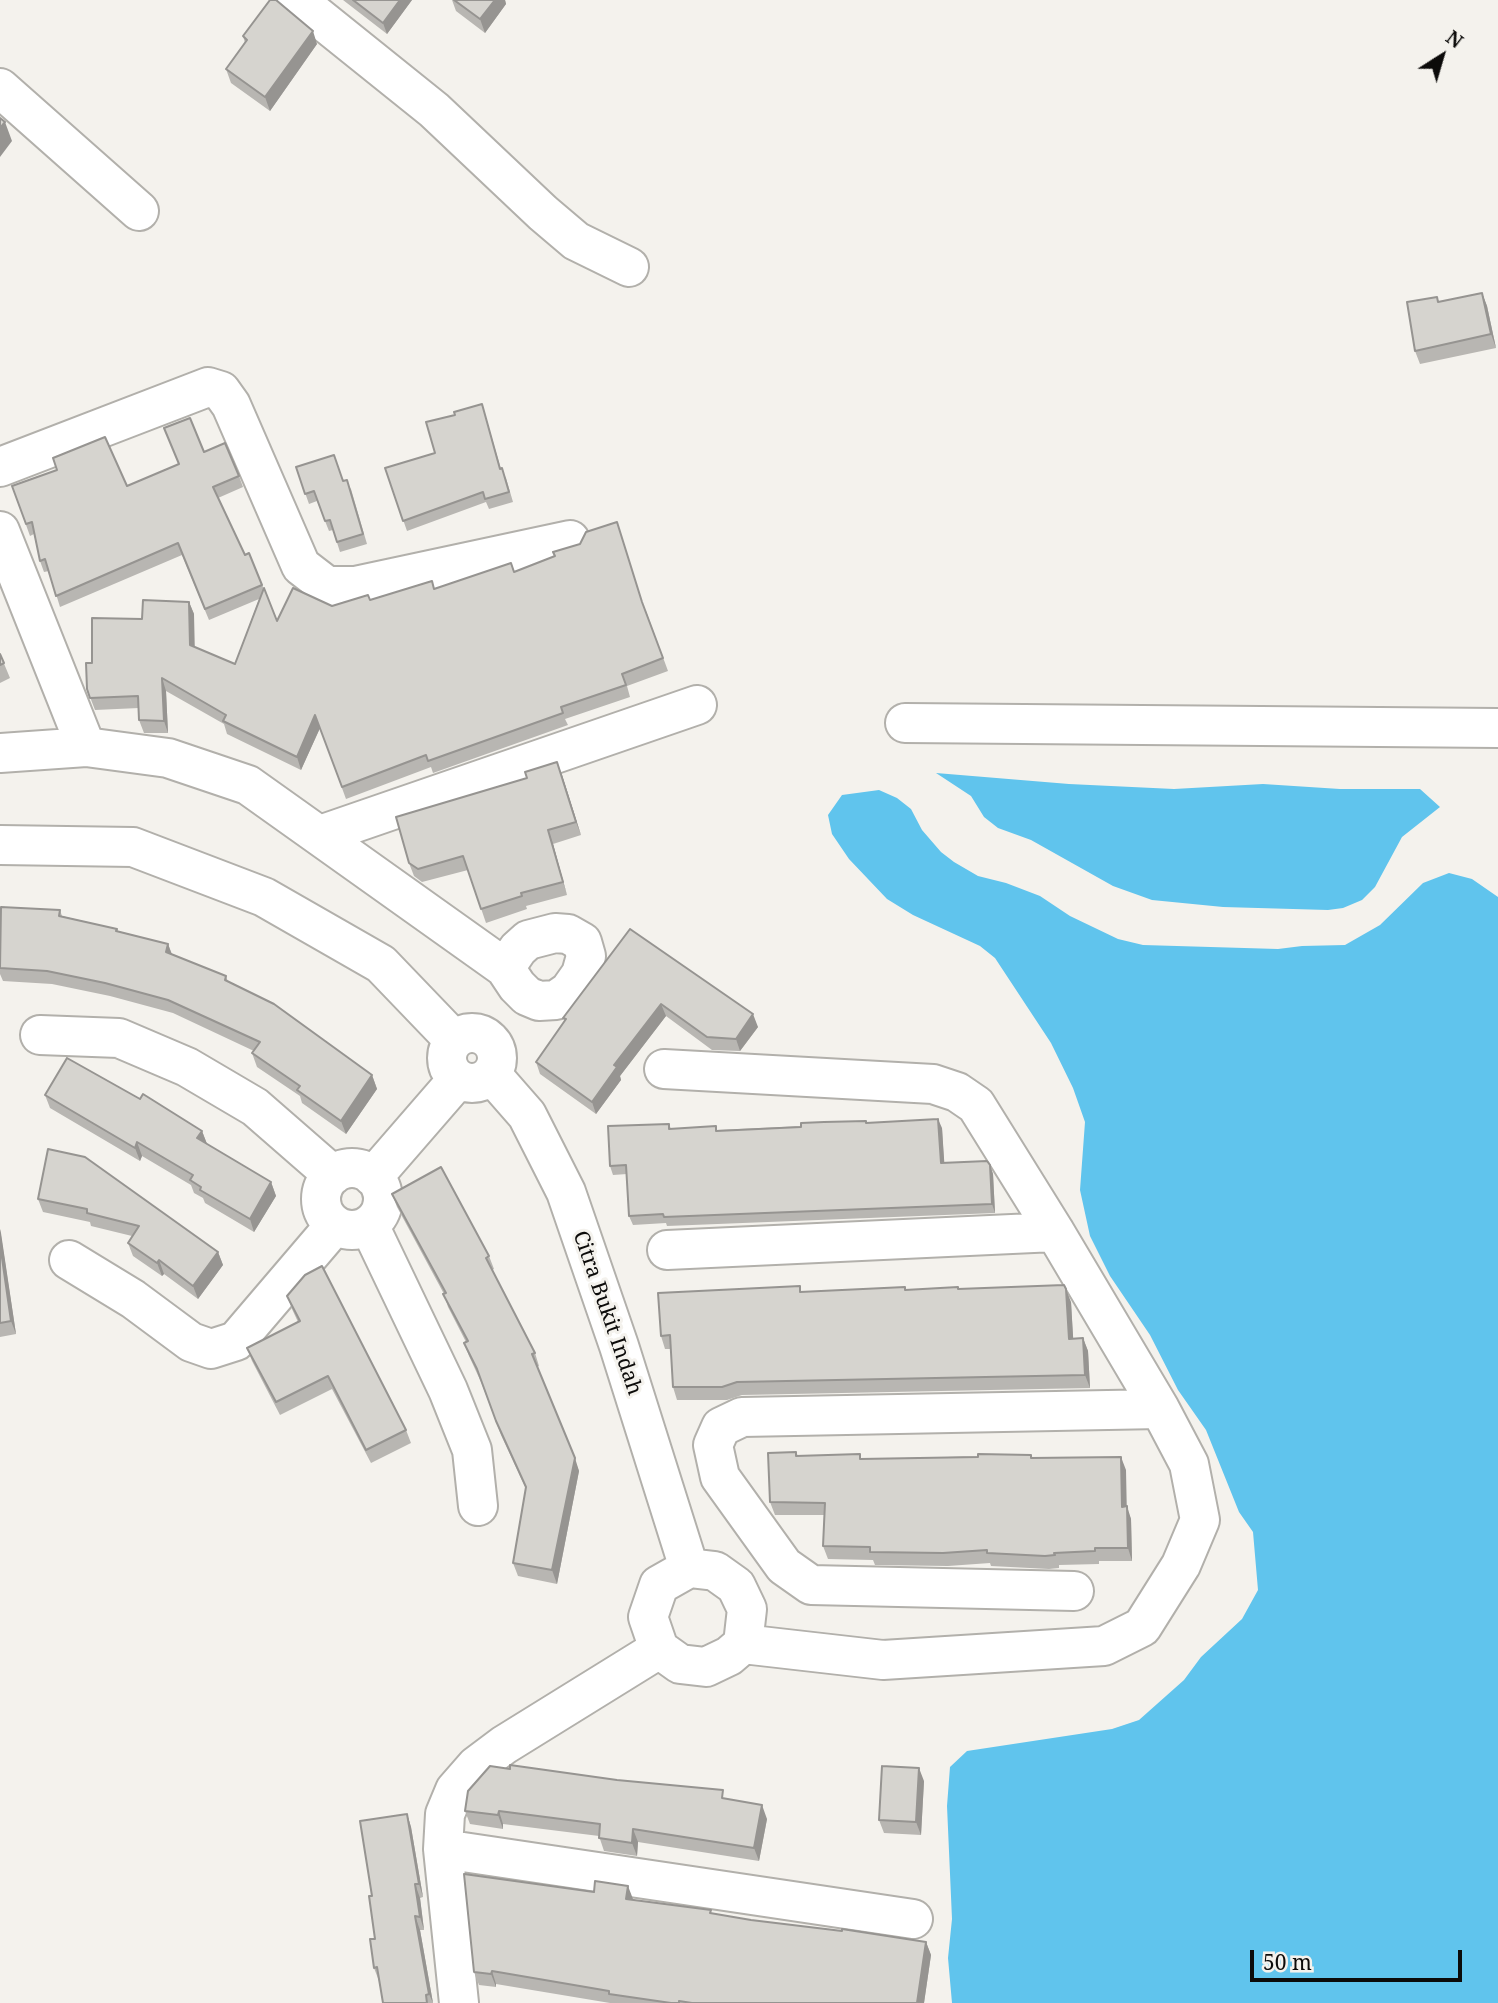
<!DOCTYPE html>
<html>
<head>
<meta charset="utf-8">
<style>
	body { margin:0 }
	#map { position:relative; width:1498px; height:2003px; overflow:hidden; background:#f4f2ed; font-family:"Noto Serif",serif }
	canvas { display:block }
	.north { position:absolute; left:1407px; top:21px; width:70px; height:70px; -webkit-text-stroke:5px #f4f2ed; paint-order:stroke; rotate:37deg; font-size:19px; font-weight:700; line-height:28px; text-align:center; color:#0c0b0a }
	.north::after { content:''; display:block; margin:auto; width:24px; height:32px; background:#0c0b0a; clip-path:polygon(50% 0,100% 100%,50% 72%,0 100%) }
	.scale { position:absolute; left:1250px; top:1950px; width:212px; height:32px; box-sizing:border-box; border:4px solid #0c0b0a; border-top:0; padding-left:9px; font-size:21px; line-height:24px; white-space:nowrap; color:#0c0b0a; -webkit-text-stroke:5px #f4f2ed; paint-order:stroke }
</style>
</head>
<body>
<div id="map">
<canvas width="1498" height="2003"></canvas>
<div class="north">N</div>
<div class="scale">50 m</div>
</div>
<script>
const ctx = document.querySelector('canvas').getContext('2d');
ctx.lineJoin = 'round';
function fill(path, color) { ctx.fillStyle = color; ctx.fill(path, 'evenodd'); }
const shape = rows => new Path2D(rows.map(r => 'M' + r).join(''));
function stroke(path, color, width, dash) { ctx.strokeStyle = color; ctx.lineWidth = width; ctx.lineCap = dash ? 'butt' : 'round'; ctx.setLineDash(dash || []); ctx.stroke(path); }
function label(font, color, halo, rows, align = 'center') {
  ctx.font = font + ' "Noto Serif",serif'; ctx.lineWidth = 6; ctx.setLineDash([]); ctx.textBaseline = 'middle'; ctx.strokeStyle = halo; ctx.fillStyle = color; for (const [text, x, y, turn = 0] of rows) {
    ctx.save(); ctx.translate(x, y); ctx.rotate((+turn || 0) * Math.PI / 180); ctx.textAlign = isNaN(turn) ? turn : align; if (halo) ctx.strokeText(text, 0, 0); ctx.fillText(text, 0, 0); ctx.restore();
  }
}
const water = shape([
	[936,773,1069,784,1174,789,1263,784,1340,789,1420,789,1440,807,1402,837,1375,887,1362,900,1343,908,1328,910,1223,907,1152,900,1113,886,1031,840,998,828,984,817,971,796],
	[879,790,897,798,911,809,922,830,941,852,954,862,978,876,1006,883,1040,896,1070,916,1118,939,1143,945,1278,949,1302,946,1345,945,1380,925,1423,883,1449,873,1472,879,1498,897,1498,2003,952,2003,948,1958,952,1919,947,1806,950,1767,967,1751,1112,1729,1139,1720,1184,1680,1201,1657,1242,1619,1258,1590,1253,1532,1239,1512,1206,1430,1178,1390,1150,1335,1110,1276,1090,1236,1080,1190,1085,1122,1073,1088,1051,1043,995,958,980,946,913,915,887,899,849,859,832,834,828,815,842,795]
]);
const minor = shape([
	[297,0,434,110,543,213,576,241,629,267],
	[0,88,139,211],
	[0,467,208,387,221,391,231,405,301,566,327,586,355,586,570,540],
	[0,531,86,747],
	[905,723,1498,728],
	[0,753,86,747,168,758,248,785,505,968,517,986,527,996,539,1001,556,1000,569,991,581,974,586,956,582,942,568,934,555,933,528,940,518,949,505,968],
	[320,835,697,705],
	[0,845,133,847,264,897,381,964,454,1040],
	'447 1058a25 25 0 1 1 50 0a25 25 0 1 1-50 0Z',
	[40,1035,119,1038,187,1067,255,1107,333,1175],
	[664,1069,933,1084,957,1092,976,1105,1055,1232,1160,1409,1189,1464,1200,1520,1181,1565,1142,1627,1104,1646,883,1660,743,1644],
	[492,1075,527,1115,566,1192,619,1346,689,1568],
	'321 1199a31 31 0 1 1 62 0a31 31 0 1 1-62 0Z',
	[373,1177,458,1079],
	[369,1225,448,1390,472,1450,478,1506],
	[667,1250,1055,1232],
	[69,1260,133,1299,191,1342,211,1349,236,1341,335,1225],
	[689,1568,715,1571,736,1586,747,1609,743,1644,729,1656,706,1667,680,1664,659,1649,648,1617,659,1585,689,1568],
	[1074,1591,811,1585,784,1566,720,1477,713,1445,721,1427,742,1417,1160,1409],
	[443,1849,913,1919],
	[459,2003,443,1849,445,1814,455,1790,476,1766,504,1745,659,1649]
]);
const wall = shape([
	[343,0,412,0,387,34],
	[452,0,505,0,506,4,485,33,456,11],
	[243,36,317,44,270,111,231,83,226,69,245,43],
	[1482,293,1487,306,1496,348,1420,364,1415,351,1439,302],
	[482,404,501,469,506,478,513,502,489,509,486,502,407,531,385,468,435,453,455,415],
	[204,452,239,476,243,487,218,498,245,555,249,553,277,621,332,606,435,589,514,572,646,611,668,671,627,686,630,697,565,719,568,725,433,773,431,767,346,799,320,728,301,770,227,734,224,724,166,691,168,733,144,733,139,720,139,708,95,710,87,689,92,663,142,619,189,602,194,614,194,647,235,664,259,599,209,620,182,555,60,607,49,571,44,572,40,561,34,534,30,536,12,486,57,470,127,486,178,465],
	[296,467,343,481,351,489,367,544,340,552,333,530,329,531,317,501,309,504],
	[0,654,10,678,0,683],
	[562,775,581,835,553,844,567,895,526,906,527,909,486,923,468,870,422,882,414,876,409,863],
	[60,910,62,916,117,929,118,931,168,944,172,954,226,976,228,982,372,1075,377,1089,346,1134,302,1103,300,1096,257,1067,252,1053,254,1051,173,1013,110,996,52,984,3,981,0,974,0,927],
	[630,929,758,1027,740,1051,712,1050,666,1016,620,1076,621,1080,596,1114,540,1074,536,1062,565,1021,563,1018],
	[45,1095,140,1099,202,1131,207,1144,271,1182,276,1196,254,1232,205,1203,203,1198,194,1193,191,1185,142,1156,140,1161,50,1108],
	[867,1123,942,1128,944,1163,990,1165,993,1174,995,1213,667,1226,666,1223,633,1225,629,1216,627,1174,613,1175,610,1166,669,1124,671,1129,716,1126,717,1130],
	[48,1149,218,1252,223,1265,198,1299,164,1274,162,1276,133,1256,128,1243,132,1236,91,1226,90,1222,43,1212,38,1199],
	[392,1194,489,1256,494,1269,492,1270,535,1353,539,1366,537,1367,579,1471,557,1584,518,1576,513,1563,526,1489,501,1435,481,1382,469,1356,464,1343,466,1342,448,1307,444,1294,397,1207],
	[0,1229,16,1334,0,1337],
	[959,1289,1071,1302,1073,1338,1083,1338,1088,1351,1090,1388,742,1395,727,1400,677,1400,673,1387,671,1349,665,1349,661,1336,802,1292],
	[287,1296,406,1430,411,1443,371,1463,332,1389,280,1415,252,1361,247,1348,298,1322,292,1309],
	[796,1452,798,1456,860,1454,861,1459,1031,1455,1033,1458,1126,1470,1126,1507,1131,1519,1132,1561,1099,1561,1099,1564,1059,1565,1059,1568,1049,1569,991,1566,990,1563,948,1566,875,1565,873,1560,828,1559,823,1546,824,1515,775,1515,770,1502],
	[924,1781,921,1835,884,1833,879,1820],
	[726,1799,767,1819,759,1861,638,1842,637,1856,604,1851,599,1836,503,1824,503,1829,470,1824,465,1811],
	[407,1814,411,1827,423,1897,420,1898,424,1930,420,1930,433,2003,383,2003,379,1981,374,1968,375,1939,372,1896],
	[632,1900,751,1920,926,1942,931,1955,924,2003,610,2003,496,1984,496,1987,479,1985,474,1972]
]);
const shadedWall = shape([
	[400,0,412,0,387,34,383,23],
	[495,0,505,0,506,4,485,33,480,19],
	[313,31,317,44,270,111,265,97],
	[5,122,12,141,0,157,0,128],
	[1482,293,1487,306,1496,348,1491,334],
	[189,602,194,614,195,657,190,645],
	[162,678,166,691,168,733,164,721],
	[315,715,320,728,301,770,297,757],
	[557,762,562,775,581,835,576,822],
	[548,830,553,844,567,895,563,882],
	[168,944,173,958,166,952],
	[661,1004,666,1016,620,1076,621,1080,596,1114,592,1102,614,1065],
	[753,1014,758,1027,740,1051,736,1039],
	[372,1075,377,1089,346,1134,341,1121],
	[938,1119,942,1128,945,1173,941,1163],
	[202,1131,207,1144,197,1138],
	[137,1142,142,1156,140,1161,135,1148],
	[990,1165,993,1174,995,1213,992,1204],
	[271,1182,276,1196,254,1232,250,1219],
	[0,1229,1,1233,16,1334,11,1321,0,1244],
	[218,1252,223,1265,198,1299,193,1286],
	[159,1260,164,1274,162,1276,157,1263],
	[1066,1289,1071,1302,1074,1352,1069,1339],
	[1083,1338,1088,1351,1090,1388,1085,1375],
	[1121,1457,1126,1470,1127,1519,1122,1507],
	[575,1458,579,1471,557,1584,552,1570],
	[1127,1506,1131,1519,1132,1561,1128,1548],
	[919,1768,924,1781,921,1835,916,1822],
	[762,1805,767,1819,759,1861,754,1848],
	[499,1811,503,1824,503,1829,498,1815],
	[407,1814,411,1827,423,1897,419,1884],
	[633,1829,638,1842,637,1856,632,1843],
	[415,1884,420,1898,424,1930,420,1917],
	[628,1886,633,1899,626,1899],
	[415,1916,420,1930,433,2003,429,1994],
	[926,1942,931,1955,924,2003,917,2003],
	[492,1971,496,1984,496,1987,491,1974]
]);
const building = shape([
	[270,0,276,0,313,31,265,97,226,69,247,40,243,36,270,0],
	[353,0,400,0,383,23,353,0],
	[454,0,495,0,480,19,454,0],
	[0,118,5,122,0,128,0,118],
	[1482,293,1491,334,1415,351,1407,302,1437,297,1438,302,1482,293],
	[482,404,500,469,502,468,509,492,485,499,483,492,403,521,385,468,435,453,426,422,455,415,454,412,482,404],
	[190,418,204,452,225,443,239,476,213,487,245,555,249,553,262,585,205,609,178,543,56,596,45,559,40,561,32,522,26,524,12,486,57,470,53,458,105,437,127,486,179,464,164,428,190,418],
	[334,455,343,481,347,480,363,534,337,542,330,520,325,521,314,491,305,494,296,467,334,455],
	[617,522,642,602,663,658,622,674,626,685,561,707,563,713,428,761,426,755,342,787,315,715,297,757,223,721,226,715,162,678,164,721,139,720,138,696,90,698,87,689,86,663,92,663,92,618,142,619,143,600,189,602,190,645,235,664,264,588,277,621,293,588,332,606,368,595,370,600,432,581,434,589,511,563,514,572,555,556,553,552,580,544,586,532,617,522],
	[0,654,4,663,0,665,0,654],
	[557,762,576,822,548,830,563,882,521,893,522,896,481,909,463,856,418,869,409,863,396,817,527,778,525,772,557,762],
	[1,907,60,910,59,916,117,929,116,931,168,944,166,952,226,976,225,980,274,1004,372,1075,341,1121,297,1090,300,1086,252,1053,260,1042,168,1000,105,983,47,971,0,968,1,907],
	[630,929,753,1014,736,1039,707,1037,661,1004,614,1065,617,1067,592,1102,536,1062,566,1019,563,1018,630,929],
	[67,1058,140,1099,143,1094,202,1131,197,1138,271,1182,250,1219,200,1190,201,1187,190,1180,193,1175,137,1142,135,1148,45,1095,67,1058],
	[938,1119,941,1163,987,1161,990,1165,992,1204,664,1217,663,1214,629,1216,626,1165,610,1166,608,1126,669,1124,669,1129,716,1126,716,1131,801,1127,801,1123,824,1122,866,1121,866,1123,938,1119],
	[48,1149,85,1157,218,1252,193,1286,159,1260,157,1263,128,1243,139,1226,87,1213,87,1209,38,1199,48,1149],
	[441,1167,489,1256,486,1258,535,1353,532,1354,575,1458,552,1570,513,1563,526,1487,496,1421,477,1369,464,1343,468,1341,443,1294,446,1293,392,1194,441,1167],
	[0,1244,11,1321,0,1323,0,1244],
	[322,1266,406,1430,366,1450,328,1376,276,1402,247,1348,300,1321,287,1296,305,1275,322,1266],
	[1064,1285,1066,1289,1069,1339,1083,1338,1085,1375,737,1382,722,1387,673,1387,670,1335,661,1336,658,1293,800,1286,800,1292,905,1287,905,1290,958,1287,958,1289,1064,1285],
	[796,1452,796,1456,860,1454,860,1459,978,1457,978,1454,1031,1455,1031,1458,1121,1457,1122,1507,1127,1506,1128,1548,1095,1548,1095,1551,1054,1553,1055,1555,1045,1556,987,1553,987,1550,943,1553,870,1552,870,1547,823,1546,825,1503,770,1502,768,1453,796,1452],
	[510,1765,617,1780,723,1790,722,1798,762,1805,754,1848,633,1829,632,1843,599,1838,600,1824,499,1811,498,1815,465,1811,468,1791,490,1766,510,1769,510,1765],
	[882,1766,919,1768,916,1822,879,1820,882,1766],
	[407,1814,419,1884,415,1884,420,1917,415,1916,429,1994,426,1995,427,2003,383,2003,377,1967,374,1968,370,1939,375,1939,369,1896,372,1896,360,1821,407,1814],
	[464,1874,594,1892,595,1881,628,1886,626,1899,711,1910,710,1913,751,1920,842,1931,842,1929,926,1942,917,2003,692,2003,679,2001,679,2003,671,2003,609,1994,609,1991,492,1971,491,1974,474,1972,464,1874]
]);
const streetNames = [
	["Citra Bukit Indah",607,1313,71]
];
fill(water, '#60c4ed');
stroke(minor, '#b2b0ab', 42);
stroke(minor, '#fff', 38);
fill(wall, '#b8b6b2');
fill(shadedWall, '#969491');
fill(building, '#d6d4cf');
stroke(building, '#969491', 2);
label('21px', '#0c0b0a', '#f4f2ed', streetNames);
</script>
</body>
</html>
